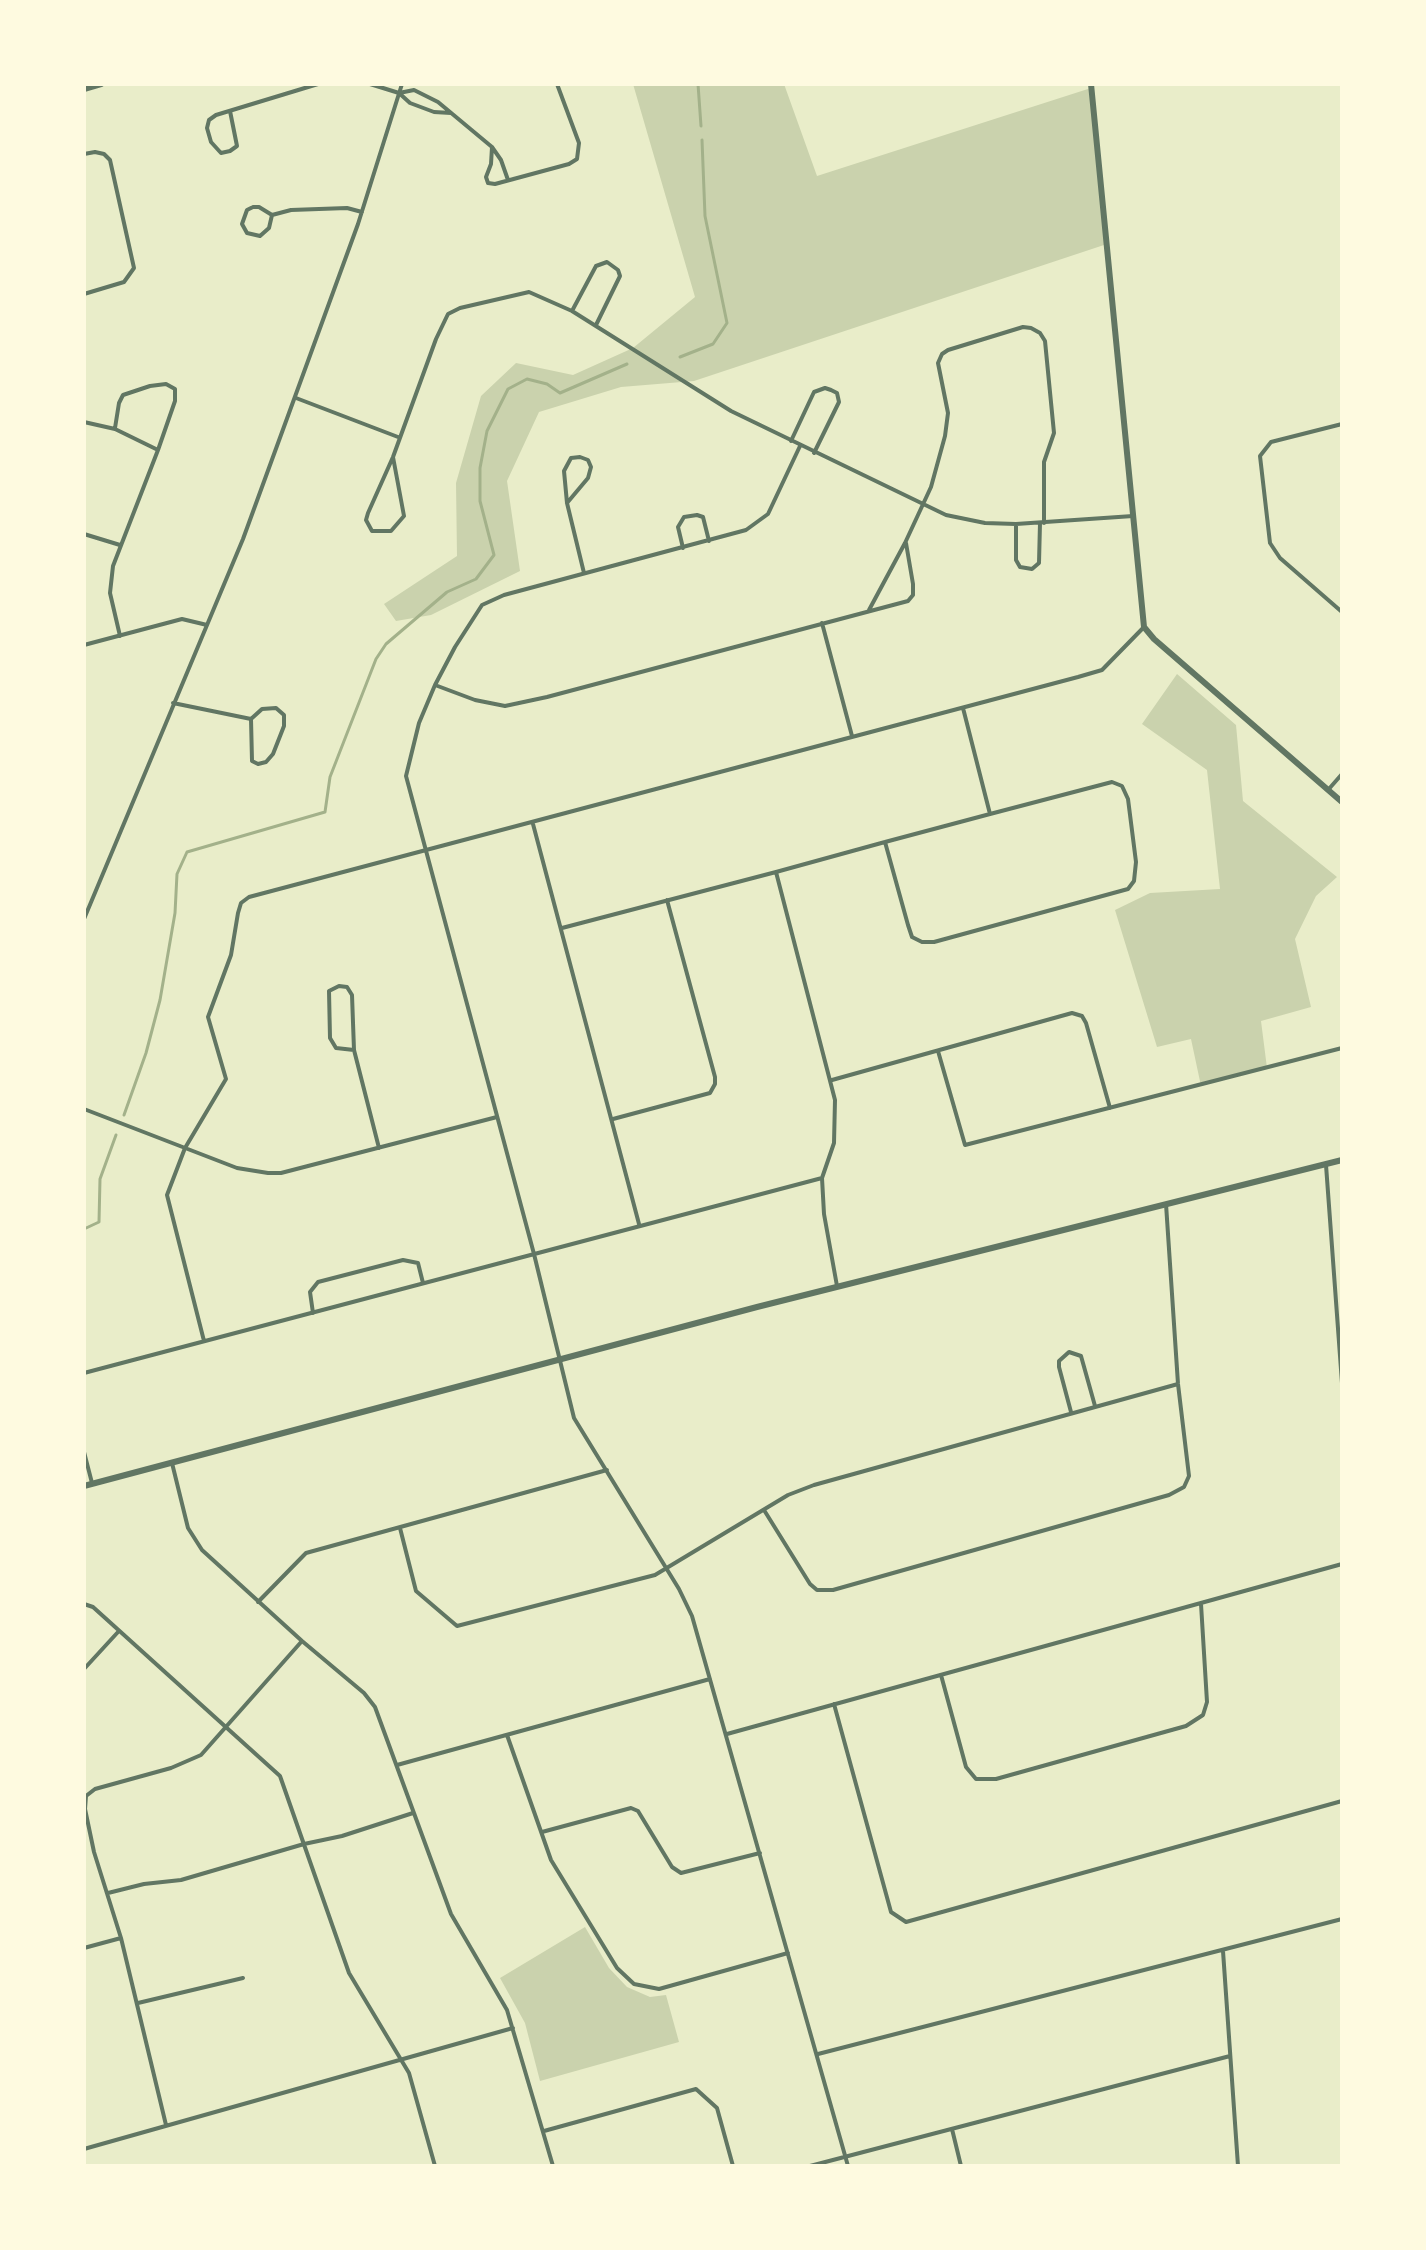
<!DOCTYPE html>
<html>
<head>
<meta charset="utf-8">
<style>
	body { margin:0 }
	#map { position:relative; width:1426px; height:2250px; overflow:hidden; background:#e9edc9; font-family:"Libre Baskerville",serif }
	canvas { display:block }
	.frame { position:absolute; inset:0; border:86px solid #fefae0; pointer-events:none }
</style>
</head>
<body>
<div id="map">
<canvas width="1426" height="2250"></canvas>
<div class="frame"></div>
</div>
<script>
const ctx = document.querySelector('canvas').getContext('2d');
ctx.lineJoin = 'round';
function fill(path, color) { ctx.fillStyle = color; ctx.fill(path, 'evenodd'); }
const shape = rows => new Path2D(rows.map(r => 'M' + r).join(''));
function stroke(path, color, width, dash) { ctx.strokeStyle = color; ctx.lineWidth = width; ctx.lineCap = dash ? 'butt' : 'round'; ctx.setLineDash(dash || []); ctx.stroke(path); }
const green = shape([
	[633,84,784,84,817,176,1091,88,1107,244,694,381,621,387,539,412,507,481,520,571,431,615,396,621,384,604,457,556,456,483,481,396,516,363,573,375,633,348,695,297],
	[1177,674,1236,725,1243,801,1337,877,1316,896,1295,939,1311,1007,1261,1021,1267,1068,1201,1086,1191,1039,1157,1047,1115,910,1150,893,1220,889,1207,770,1142,724],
	[585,1927,609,1968,627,1987,650,1997,666,1995,679,2042,540,2081,525,2023,500,1978]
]);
const stream = shape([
	[698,84,701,126],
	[680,357,713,344,727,323,705,216,702,140],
	[124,1115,146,1053,160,1000,175,913,177,874,187,852,325,812,330,777,376,659,386,644,447,592,476,579,494,555,480,501,480,468,487,431,508,389,527,379,547,384,560,393,627,364],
	[84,1229,99,1222,100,1179,116,1135]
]);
const minor = shape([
	[370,84,399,93,414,90,438,102,492,147,501,160,508,180],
	[399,93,410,103,434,112,451,113],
	[230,111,237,146,230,151,221,153,211,142,207,128,209,120,216,115,318,84],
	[492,147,491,164,486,177,488,183,495,184,569,164,577,159,579,143,557,84],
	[84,154,95,152,104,154,110,160,134,268,124,282,84,294],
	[253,207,259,207,272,215,269,228,260,236,247,233,242,224,247,210,253,207],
	[272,215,291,210,347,208,362,212],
	[572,311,596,266,607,262,618,270,620,276,596,325],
	[296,398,398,437],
	[84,422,115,429,158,450,113,566,110,593,120,636],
	[1342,424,1271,442,1260,456,1270,543,1280,558,1342,612],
	[115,428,119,403,123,395,150,386,166,384,175,389,175,401,158,450],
	[791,441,814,392,825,388,831,390,837,393,839,402,814,453],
	[800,446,768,514,746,530,504,595,482,605,455,647,435,685,419,723,406,776,534,1254,574,1418,679,1589,692,1616,848,2166],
	[393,457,404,516,391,531,372,531,366,520,368,513,393,457,436,339,448,314,460,308,529,292,572,311,731,411,946,515,985,523,1016,524,1133,516],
	[567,503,588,478,591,467,588,460,580,457,571,458,564,471,567,503,584,573],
	[1016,524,1016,560,1020,567,1032,569,1039,563,1040,523],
	[84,534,120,545],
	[683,548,678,527,684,517,697,515,703,517,709,541],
	[869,610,905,543,931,487,945,436,948,413,938,363,942,354,948,350,1023,327,1031,328,1040,333,1045,341,1054,433,1044,462,1044,523],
	[822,623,852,736],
	[84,645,182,619,207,625],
	[435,685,475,700,505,706,547,697,908,601,913,595,913,584,906,543],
	[173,703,251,719],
	[276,708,284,715,284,726,273,754,266,762,258,764,252,761,251,719,262,709,276,708],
	[963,708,990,814],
	[1328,790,1342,774],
	[533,824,639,1224],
	[776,872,835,1100,834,1143,822,1178,824,1214,837,1286],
	[84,919,243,539,358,224,402,84],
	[562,928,776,872,885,842,990,814,1112,782,1122,786,1128,799,1136,862,1134,881,1128,889,934,942,922,942,912,937,908,925,885,842],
	[354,1050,336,1048,330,1038,329,991,339,986,347,987,352,995,354,1050,379,1148],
	[938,1051,965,1145,1342,1048],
	[832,1080,1072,1013,1082,1016,1086,1023,1110,1108],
	[84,1109,237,1168,268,1173,281,1173,497,1117],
	[613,1119,710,1093,715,1084,715,1077,667,900],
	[1326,1165,1342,1383],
	[313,1313,310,1292,318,1282,403,1260,418,1263,423,1283],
	[204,1341,167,1195,185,1148,226,1079,208,1017,231,955,238,913,241,903,249,897,1078,677,1102,670,1144,627],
	[84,1373,822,1178],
	[1071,1412,1059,1367,1059,1361,1069,1352,1081,1356,1095,1406],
	[84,1452,92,1483],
	[172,1463,188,1528,202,1550,302,1641,364,1693,375,1707,451,1914,507,2010,553,2166],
	[764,1510,810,1584,817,1590,833,1590,1169,1495,1184,1487,1189,1476,1178,1384,1166,1204],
	[400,1528,416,1591,457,1626,655,1575,788,1495,814,1485,1178,1384],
	[258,1602,306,1553,607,1470],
	[84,1604,93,1607,280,1776,349,1973,409,2073,435,2166],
	[84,1669,118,1632],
	[941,1675,966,1767,976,1779,996,1779,1186,1726,1203,1715,1207,1702,1201,1604],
	[834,1704,891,1912,906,1922,1342,1801],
	[727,1734,1342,1564],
	[507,1735,551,1860,617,1968,634,1984,659,1989,788,1953],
	[397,1765,710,1679],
	[542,1832,631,1808,638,1811,672,1867,681,1873,760,1853],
	[108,1893,144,1884,181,1880,304,1844,342,1836,413,1813],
	[84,1948,121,1938],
	[1223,1951,1238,2166],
	[138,2003,243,1978],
	[818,2054,1342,1919],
	[166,2125,121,1938,94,1852,85,1809,86,1796,95,1789,171,1768,201,1755,302,1641],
	[952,2129,961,2166],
	[544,2131,696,2089,717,2108,733,2166],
	[84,2149,513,2028],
	[810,2166,1230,2056]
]);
const tertiary = shape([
	[1091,84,1144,627,1154,639,1342,802],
	[84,89,101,84],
	[84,1486,757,1307,1342,1160]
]);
fill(green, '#cad2ad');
stroke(stream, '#a3b18a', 3);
stroke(minor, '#617663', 4);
stroke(tertiary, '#617663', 6);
</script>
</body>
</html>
